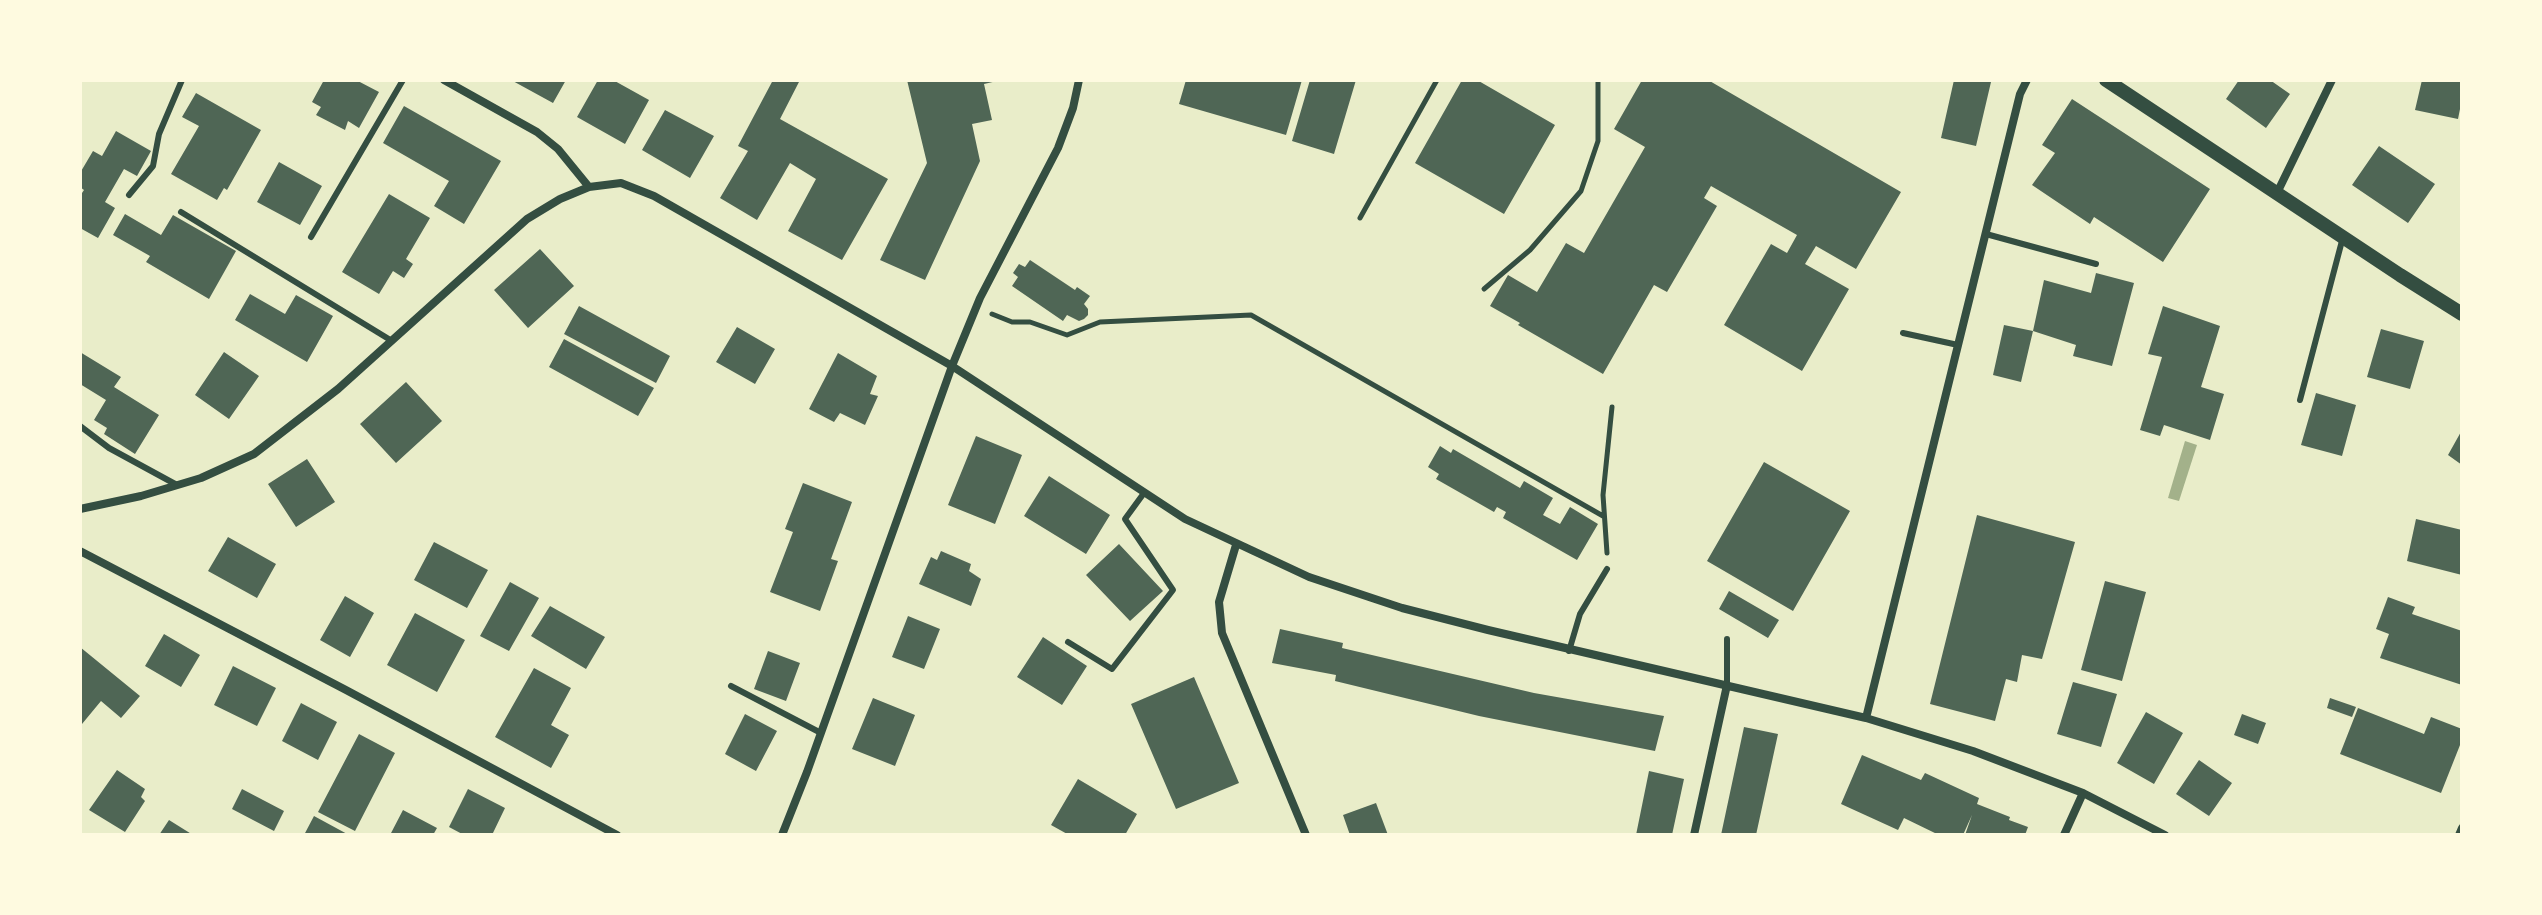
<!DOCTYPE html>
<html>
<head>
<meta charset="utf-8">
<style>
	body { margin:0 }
	#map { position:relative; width:2542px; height:915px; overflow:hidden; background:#e9edc9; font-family:Merriweather,serif }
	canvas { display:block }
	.frame { position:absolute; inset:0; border:82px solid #fefae0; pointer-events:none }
</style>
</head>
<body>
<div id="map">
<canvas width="2542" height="915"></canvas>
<div class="frame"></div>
</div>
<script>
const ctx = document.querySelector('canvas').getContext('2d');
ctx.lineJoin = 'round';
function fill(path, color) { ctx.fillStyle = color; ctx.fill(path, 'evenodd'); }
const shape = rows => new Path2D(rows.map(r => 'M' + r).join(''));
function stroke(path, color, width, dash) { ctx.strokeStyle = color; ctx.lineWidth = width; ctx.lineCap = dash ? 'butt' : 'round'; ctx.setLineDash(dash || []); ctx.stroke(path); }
const water = shape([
	[2185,441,2197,445,2179,501,2168,498]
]);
const building = shape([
	[324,80,356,80,379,92,359,128,348,121,345,130,316,115,321,107,312,102],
	[511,80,566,80,553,103],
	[598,80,613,80,649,100,625,144,577,117],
	[773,80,800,80,780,119,888,179,842,260,788,231,816,179,790,163,757,220,720,198,748,151,738,146],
	[907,80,997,81,984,84,992,120,972,124,980,161,925,280,880,260,927,163],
	[1186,80,1302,80,1286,135,1179,104],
	[1310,80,1356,80,1334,154,1292,141],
	[1462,80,1477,80,1555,125,1504,214,1415,163],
	[1642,80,1708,80,1901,192,1856,269,1816,246,1805,264,1849,289,1802,371,1724,325,1771,244,1787,253,1797,235,1711,186,1704,198,1717,206,1667,292,1654,285,1603,374,1518,325,1520,323,1490,306,1508,275,1537,292,1566,243,1584,253,1645,147,1614,129],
	[1954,80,1991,82,1976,146,1941,138],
	[2239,80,2270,80,2290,94,2266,128,2226,99],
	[2422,80,2462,82,2462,99,2458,119,2415,110],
	[196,93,261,130,227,190,224,188,217,200,171,174,199,126,182,117],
	[2072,99,2210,189,2163,262,2094,217,2090,224,2032,185,2055,153,2042,145],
	[404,106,501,161,464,224,434,206,449,181,383,143],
	[665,110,714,136,690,178,642,150],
	[116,131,151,151,137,176,124,169,105,202,115,208,98,238,80,228,80,196,84,190,80,187,80,173,93,151,102,156],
	[2379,146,2435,184,2408,223,2352,185],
	[279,162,322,186,300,225,257,202],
	[389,194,430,218,406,259,413,264,404,278,393,271,379,294,342,272],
	[125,214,161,235,173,215,236,251,209,299,146,262,150,256,113,235],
	[540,249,574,286,528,328,494,290],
	[1030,260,1075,290,1077,287,1090,296,1084,304,1088,309,1088,315,1084,319,1079,321,1067,315,1063,321,1012,286,1018,277,1013,273,1019,264,1025,267],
	[2096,273,2134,283,2112,366,2073,356,2076,345,2033,331,2021,382,1993,375,2004,325,2033,331,2044,280,2091,293],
	[250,294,285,314,296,295,333,316,307,362,235,320],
	[579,306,670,356,656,383,564,334],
	[2163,306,2220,326,2201,387,2224,394,2210,440,2164,425,2160,436,2140,430,2162,357,2148,354],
	[737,327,775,349,755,384,716,362],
	[2381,329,2424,341,2410,389,2367,377],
	[564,339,654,388,638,416,549,367],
	[80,352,121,377,114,387,159,415,135,454,104,434,107,428,94,420,106,400,80,384],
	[224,352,259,376,229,419,195,395],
	[838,353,877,376,870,394,878,396,865,425,840,413,834,422,809,409],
	[406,382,442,421,396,463,360,424],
	[2316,393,2356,405,2342,456,2301,445],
	[2462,430,2462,465,2448,455],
	[976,436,1022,455,995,524,948,505],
	[1440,446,1451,453,1453,449,1520,488,1524,481,1553,498,1543,515,1560,524,1570,507,1598,524,1577,560,1503,518,1506,512,1497,507,1494,512,1436,479,1439,474,1428,467],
	[307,459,335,502,296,527,268,484],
	[1764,462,1850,511,1793,611,1707,561],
	[1049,476,1110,515,1086,554,1024,516],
	[803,483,852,502,831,559,838,561,820,611,770,592,793,532,785,529],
	[1977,515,2075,542,2042,659,2022,655,2017,682,2006,679,1995,721,1930,704],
	[2416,519,2462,530,2462,575,2407,561],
	[228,537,276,564,257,598,208,571],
	[434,542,488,570,467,608,414,580],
	[1119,544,1163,591,1130,621,1086,575],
	[941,551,971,564,969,571,981,579,971,606,919,584,931,557,937,560],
	[2105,581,2146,592,2122,681,2081,670],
	[510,582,539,598,509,651,480,636],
	[1729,591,1779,620,1768,638,1719,609],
	[345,596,374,613,350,657,320,640],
	[2388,597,2415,607,2412,614,2462,631,2462,685,2380,658,2389,634,2376,629],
	[550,606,605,637,586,669,531,636],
	[415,613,465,640,437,692,387,665],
	[908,616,940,629,924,669,892,657],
	[1280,629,1343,643,1342,648,1534,693,1664,716,1655,751,1479,716,1335,681,1336,675,1272,663],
	[164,634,200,655,181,687,145,666],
	[1043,637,1087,666,1062,705,1017,677],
	[80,647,140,696,121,718,101,701,82,724,80,723],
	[768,651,800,663,786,701,754,689],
	[233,666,276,688,257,726,214,705],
	[534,668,571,688,551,725,569,735,551,768,495,737],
	[1194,677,1239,783,1176,809,1131,704],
	[2073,682,2117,694,2101,747,2057,734],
	[873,698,915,715,895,766,852,749],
	[2330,698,2356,707,2352,717,2327,708],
	[301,703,337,722,318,760,282,741],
	[2358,708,2424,734,2431,717,2462,729,2462,740,2441,793,2340,754],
	[2146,712,2183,733,2154,784,2117,763],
	[745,714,777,731,756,771,725,754],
	[2242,714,2266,723,2258,744,2234,735],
	[1744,727,1778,734,1756,835,1721,835],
	[359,734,395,753,355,831,318,812],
	[1862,755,1921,780,1925,773,1979,798,1977,804,2010,817,2009,820,2028,827,2025,835,1965,835,1972,815,1963,835,1939,835,1904,818,1898,830,1841,804],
	[2199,760,2232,783,2209,816,2176,794],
	[117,770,145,789,141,797,145,801,125,832,89,810],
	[1649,771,1684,779,1672,835,1636,835],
	[1078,779,1137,814,1125,835,1069,835,1051,825],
	[242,789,284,811,274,831,232,809],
	[468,789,505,808,492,835,464,835,449,827],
	[1376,803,1388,835,1350,835,1343,815],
	[403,810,437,828,433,835,390,835],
	[314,816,349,835,304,835],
	[169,820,193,835,159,835]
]);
const path = shape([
	[1360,218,1437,80],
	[1484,289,1530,250,1581,191,1598,141,1598,80],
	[992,314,1012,322,1030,322,1067,335,1100,322,1251,315,1603,516],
	[1607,553,1603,495,1612,407]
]);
const service = shape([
	[129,195,153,166,159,134,182,80],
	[181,212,392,341],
	[1986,234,2096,264],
	[311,237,403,80],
	[1903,333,1958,345],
	[2300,400,2343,237],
	[80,426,109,448,177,485],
	[1727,639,1727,685],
	[1068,642,1112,669,1173,590,1125,519,1144,493],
	[1569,651,1580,614,1607,569],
	[731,686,821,733]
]);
const minor = shape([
	[444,80,537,132,558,149,589,187],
	[2277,193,2332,80],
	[80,509,141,496,201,478,254,454,338,389,527,219,560,199,589,187,621,183,654,196,952,366,1185,519,1309,577,1402,608,1488,630,1866,718,1973,751,2083,793,2165,835],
	[1236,545,1219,602,1222,633,1306,835],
	[80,551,346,690,617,835],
	[1866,718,2020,94,2027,80],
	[782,835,807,772,952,366,980,298,1058,148,1073,108,1079,80],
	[1694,835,1727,685],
	[2064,835,2083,793],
	[2459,835,2462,828]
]);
const tertiary = shape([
	[2106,80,2400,275,2462,314]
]);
fill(water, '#a3b18a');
fill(building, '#4f6655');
stroke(path, '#344e41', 5);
stroke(service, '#344e41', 6);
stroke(minor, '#344e41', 8);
stroke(tertiary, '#344e41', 14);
</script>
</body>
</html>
